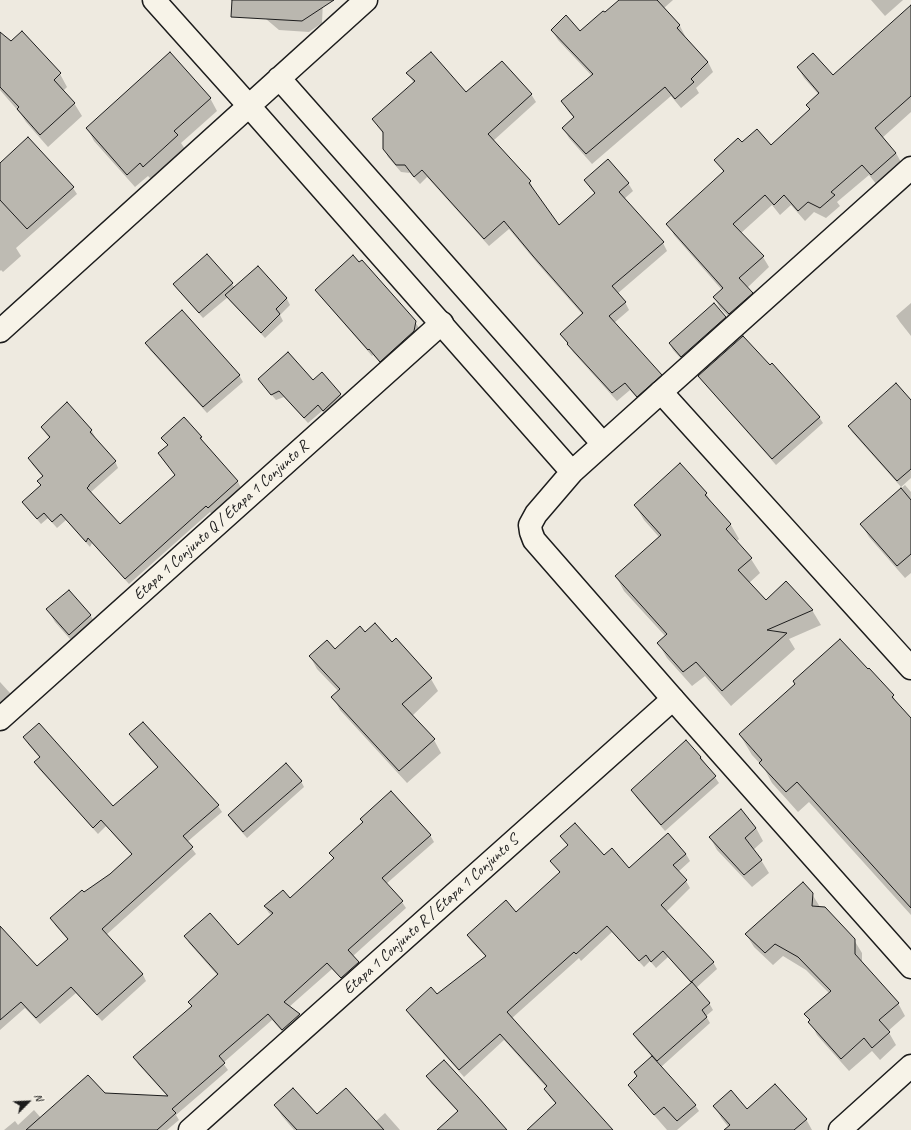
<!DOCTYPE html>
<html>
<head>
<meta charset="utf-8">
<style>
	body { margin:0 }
	#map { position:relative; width:911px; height:1130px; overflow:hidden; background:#eeeae0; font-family:Caveat,sans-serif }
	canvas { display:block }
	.north { position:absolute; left:8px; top:1082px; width:40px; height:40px; -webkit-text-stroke:3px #f7f3e8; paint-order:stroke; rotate:66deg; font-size:11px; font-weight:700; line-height:16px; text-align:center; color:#1c1c1c }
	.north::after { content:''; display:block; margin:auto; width:14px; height:18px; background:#1c1c1c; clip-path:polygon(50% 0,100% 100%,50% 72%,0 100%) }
</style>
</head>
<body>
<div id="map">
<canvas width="911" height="1130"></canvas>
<div class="north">N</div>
</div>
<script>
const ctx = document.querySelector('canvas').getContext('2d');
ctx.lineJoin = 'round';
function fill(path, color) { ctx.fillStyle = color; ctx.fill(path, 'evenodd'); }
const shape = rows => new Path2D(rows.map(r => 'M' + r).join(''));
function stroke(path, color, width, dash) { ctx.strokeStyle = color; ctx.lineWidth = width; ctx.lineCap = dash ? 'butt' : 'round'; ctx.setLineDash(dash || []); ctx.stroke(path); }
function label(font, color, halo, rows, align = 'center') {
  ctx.font = font + ' Caveat,sans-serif'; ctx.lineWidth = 4; ctx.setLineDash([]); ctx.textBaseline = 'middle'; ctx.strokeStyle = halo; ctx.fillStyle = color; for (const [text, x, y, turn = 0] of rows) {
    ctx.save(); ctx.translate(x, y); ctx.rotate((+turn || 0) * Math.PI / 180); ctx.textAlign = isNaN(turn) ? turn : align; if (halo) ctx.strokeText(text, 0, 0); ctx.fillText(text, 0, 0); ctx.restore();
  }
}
const shadow = shape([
	[260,0,323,0,322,23,309,32,279,30,266,19,260,8],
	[621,0,673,0,664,8,680,26,685,36,684,37,708,62,713,72,696,88,699,93,681,108,671,96,592,164,569,138,563,128,574,118,568,111,562,101,592,76,558,40,552,30,580,32,605,14],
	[871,0,903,0,885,16],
	[911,19,911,112,882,138,896,153,902,164,877,185,869,175,837,202,840,206,826,218,814,212,805,221,791,205,780,215,772,205,741,233,763,257,769,267,747,288,752,293,758,304,736,324,720,308,714,297,722,290,674,235,668,224,724,173,716,160,742,144,771,146,810,111,807,105,819,95,804,78,798,68,833,77],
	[22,32,60,74,67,87,63,91,74,103,82,116,48,147,26,122,20,113,0,90,0,49,11,42],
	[408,74,466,93,531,94,536,102,493,141,530,182,534,190,533,191,558,226,595,194,590,188,585,181,628,183,633,191,624,199,663,243,667,251,617,294,625,302,629,310,614,323,661,375,665,383,642,404,630,390,617,401,573,352,561,334,583,315,538,264,509,229,489,246,427,177,420,184,410,173,401,172,388,157,384,149,384,135,378,127,373,120,414,83],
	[210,98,217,111,181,143,185,149,151,179,148,176,135,187,94,141,87,128],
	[0,164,73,188,77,194,16,248,21,256,3,272,1,270,0,271],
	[258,267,287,299,290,305,280,315,283,321,265,338,230,301,228,297,203,318,178,290,174,284,232,284,235,288],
	[316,290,415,322,419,328,417,338,384,367,373,355,372,356,320,296],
	[911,303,911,336,900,322,896,316],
	[725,318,729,324,685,363,673,350,670,344],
	[146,343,239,375,243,382,207,413,150,350],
	[699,376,819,417,823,423,776,465,703,382],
	[259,379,313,382,340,394,344,400,327,416,322,411,308,423,284,397,276,400,263,385],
	[911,401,911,478,901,487,852,432,849,426],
	[67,404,92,431,95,437,94,438,115,461,118,468,91,492,92,493,91,494,120,526,176,475,163,460,160,454,168,446,163,438,201,437,204,444,238,482,241,488,212,514,210,512,129,584,92,543,90,547,66,520,57,528,48,518,41,524,27,508,23,502,41,486,39,481,43,477,32,464,29,458,50,439,46,434,42,427],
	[905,485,911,492,911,573,905,578,869,537,861,524],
	[706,493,712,504,731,525,739,539,736,542,751,559,760,573,749,583,766,601,786,582,812,610,821,625,789,639,795,649,731,706,705,676,692,686,667,658,658,643,666,637,624,591,616,576,659,537,644,520,635,505],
	[68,591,91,616,98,629,77,647,55,622,47,609],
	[365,633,431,679,438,691,412,716,434,740,441,753,407,783,340,710,333,697,339,692,317,669,310,656,335,650],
	[0,682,10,693,15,702,0,715],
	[893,696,898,705,911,719,911,915,809,802,798,812,772,783,764,768,752,755,740,735],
	[131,734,218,806,222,812,187,842,196,854,106,935,143,975,146,981,102,1021,76,993,40,1024,25,1008,0,1030,0,927,37,968,68,940,55,925,52,919,84,893,111,875,132,855,106,826,98,834,39,769,35,762,40,758,28,744,24,738,113,807,158,768,134,741],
	[701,757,719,783,665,831,636,797,632,790],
	[301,781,304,787,247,838,233,822,229,815],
	[361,820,430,835,434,842,386,884,402,902,406,908,353,956,358,963,362,970,346,984,332,969,289,1007,299,1015,303,1021,286,1036,272,1020,223,1063,228,1070,176,1115,179,1120,167,1130,4,1130,15,1121,18,1125,34,1110,41,1118,104,1094,168,1097,138,1064,135,1057,192,1007,189,1002,218,976,189,943,186,937,238,946,272,915,269,913,265,907,290,899,334,859,330,853,363,823],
	[756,828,763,841,753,850,761,860,769,873,752,887,717,850,710,837],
	[668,834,686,854,690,861,678,872,686,881,690,888,666,912,713,962,717,969,696,988,709,1003,713,1010,706,1016,710,1023,661,1067,695,1105,699,1111,677,1130,667,1130,633,1091,629,1085,638,1077,652,1057,638,1041,634,1034,692,984,668,957,656,968,650,961,644,967,612,932,581,961,579,958,511,1019,612,1130,528,1130,556,1104,549,1096,545,1089,547,1088,504,1040,464,1077,411,1017,407,1010,437,995,486,957,472,942,468,936,516,913,560,873,552,861,568,846,561,836,629,869],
	[812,894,820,907,854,940,862,953,862,964,898,1003,905,1016,888,1031,896,1045,880,1060,872,1051,849,1071,817,1035,806,1014,829,993,806,970,783,956,773,965,754,947,746,934],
	[427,1076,506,1130,438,1130,458,1112,431,1083],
	[275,1105,316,1116,375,1122,385,1113,400,1130,294,1130,282,1116],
	[714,1106,806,1119,812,1130,731,1130,722,1119]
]);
const building = shape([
	[232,0,334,0,302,21,231,17,232,0],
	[619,0,657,0,680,25,677,28,708,62,691,79,694,82,675,99,665,87,586,154,562,128,574,117,561,101,593,74,551,30,566,15,580,31,603,11,605,12,619,0],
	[911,5,911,96,875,128,896,153,871,175,862,165,831,192,835,195,820,208,808,202,798,211,784,195,774,205,765,195,733,224,764,256,739,278,753,293,729,314,713,297,723,288,666,224,724,171,714,160,738,138,742,142,757,129,771,145,810,109,806,105,819,93,797,67,813,53,833,75,911,5],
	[22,31,61,73,54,80,75,103,40,135,17,109,19,107,0,87,0,32,11,41,22,31],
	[170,52,211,98,174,131,178,135,143,167,140,163,127,175,86,128,170,52],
	[431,52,466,92,502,61,532,94,488,134,531,181,529,183,559,225,595,193,584,180,608,159,629,183,619,192,664,242,612,286,626,302,609,316,662,375,637,397,625,383,612,393,567,344,568,343,560,334,583,313,533,256,504,221,484,239,422,170,414,177,405,165,396,165,383,149,383,132,372,119,415,81,406,73,431,52],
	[28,137,74,187,27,229,0,200,0,163,28,137],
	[207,254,233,283,199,313,173,284,207,254],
	[353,255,359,262,362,260,416,321,414,331,380,362,369,349,368,350,315,290,353,255],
	[258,266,287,298,276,309,280,314,261,333,225,295,258,266],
	[714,303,726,317,681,357,669,343,714,303],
	[182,310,240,375,203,407,145,343,182,310],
	[743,336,770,365,772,363,820,417,772,459,698,376,743,336],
	[288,352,313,380,322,372,341,394,323,411,318,405,304,418,279,391,271,395,258,379,288,352],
	[896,383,911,400,911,469,897,481,848,426,896,383],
	[67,402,92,430,90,432,116,461,89,485,89,486,87,488,120,524,175,475,158,453,168,445,161,438,184,417,202,437,200,438,238,481,208,508,206,506,125,579,88,538,86,542,61,514,52,522,44,513,37,519,22,502,41,485,37,481,43,476,28,458,50,437,41,427,67,402],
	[680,463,707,493,705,495,731,524,726,529,752,558,738,570,766,600,786,581,813,610,767,630,787,633,722,691,696,662,683,672,657,643,667,634,615,576,661,535,634,505,680,463],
	[901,488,911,500,911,554,897,566,860,524,901,488],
	[69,590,91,615,69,635,46,609,69,590],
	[375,623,392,642,396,638,432,678,402,704,435,739,399,771,331,697,340,689,309,656,327,640,335,649,360,626,365,632,375,623],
	[840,639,868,669,869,668,894,695,892,697,911,718,911,908,797,782,786,792,759,763,762,760,739,734,795,684,793,681,840,639],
	[143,722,219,805,183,836,193,847,102,929,143,974,97,1015,71,987,36,1018,21,1002,0,1020,0,926,37,966,68,939,50,918,82,890,84,892,110,874,132,854,101,820,93,828,34,762,40,757,23,737,39,723,113,806,158,767,129,734,143,722],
	[686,740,701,757,700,758,716,776,661,825,631,790,686,740],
	[286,763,302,781,243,832,228,815,286,763],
	[391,791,431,835,382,878,403,901,348,950,359,962,341,978,327,963,284,1002,300,1014,282,1030,268,1014,219,1056,225,1063,172,1109,176,1113,157,1130,26,1130,88,1075,105,1093,168,1096,133,1057,192,1006,188,1002,218,974,184,936,210,913,238,945,273,913,264,906,283,890,290,898,334,858,329,853,363,822,360,819,391,791],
	[741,809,756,828,745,838,762,860,744,875,709,837,741,809],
	[575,823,604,855,612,848,629,868,668,833,686,854,673,865,687,880,661,905,714,962,691,982,663,951,651,962,646,955,639,961,607,926,576,954,574,952,507,1012,613,1130,527,1130,556,1103,544,1089,547,1086,500,1034,459,1070,406,1010,431,987,437,994,486,956,467,935,506,900,516,912,560,872,550,861,568,845,560,836,575,823],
	[803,882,813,893,812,906,825,907,855,939,855,954,899,1003,879,1020,890,1032,872,1048,864,1038,841,1059,808,1022,810,1020,804,1014,831,991,798,957,775,944,765,953,745,934,803,882],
	[692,982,710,1003,702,1010,707,1017,657,1061,633,1034,692,982],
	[652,1056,696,1105,677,1121,664,1107,654,1115,628,1085,637,1076,634,1072,652,1056],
	[444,1060,478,1097,507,1130,437,1130,458,1111,426,1076,444,1060],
	[775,1084,807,1119,794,1130,724,1130,730,1125,713,1106,731,1090,747,1109,775,1084],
	[293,1088,317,1114,346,1088,384,1130,297,1130,274,1105,293,1088]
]);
const street = shape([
	[154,0,249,106],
	[661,392,911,168],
	[0,719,442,323],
	[190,1130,673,699],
	[840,1130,911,1066]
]);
const secondary = shape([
	[279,78,603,444],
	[249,106,572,472],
	[0,331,366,0],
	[911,668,661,392,572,472,536,514,530,525,531,532,534,540,673,699,911,967]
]);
const streetNames = [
	["Etapa 1 Conjunto Q / Etapa 1 Conjunto R",221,521,-42],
	["Etapa 1 Conjunto R / Etapa 1 Conjunto S",431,915,-42]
];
fill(shadow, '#0003');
fill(building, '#bab7af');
stroke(building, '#1c1c1c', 1);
stroke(street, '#1c1c1c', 25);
stroke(secondary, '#1c1c1c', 25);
stroke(street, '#f7f3e8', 22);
stroke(secondary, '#f7f3e8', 22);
label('16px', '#1c1c1c', '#f7f3e8', streetNames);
</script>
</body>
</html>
